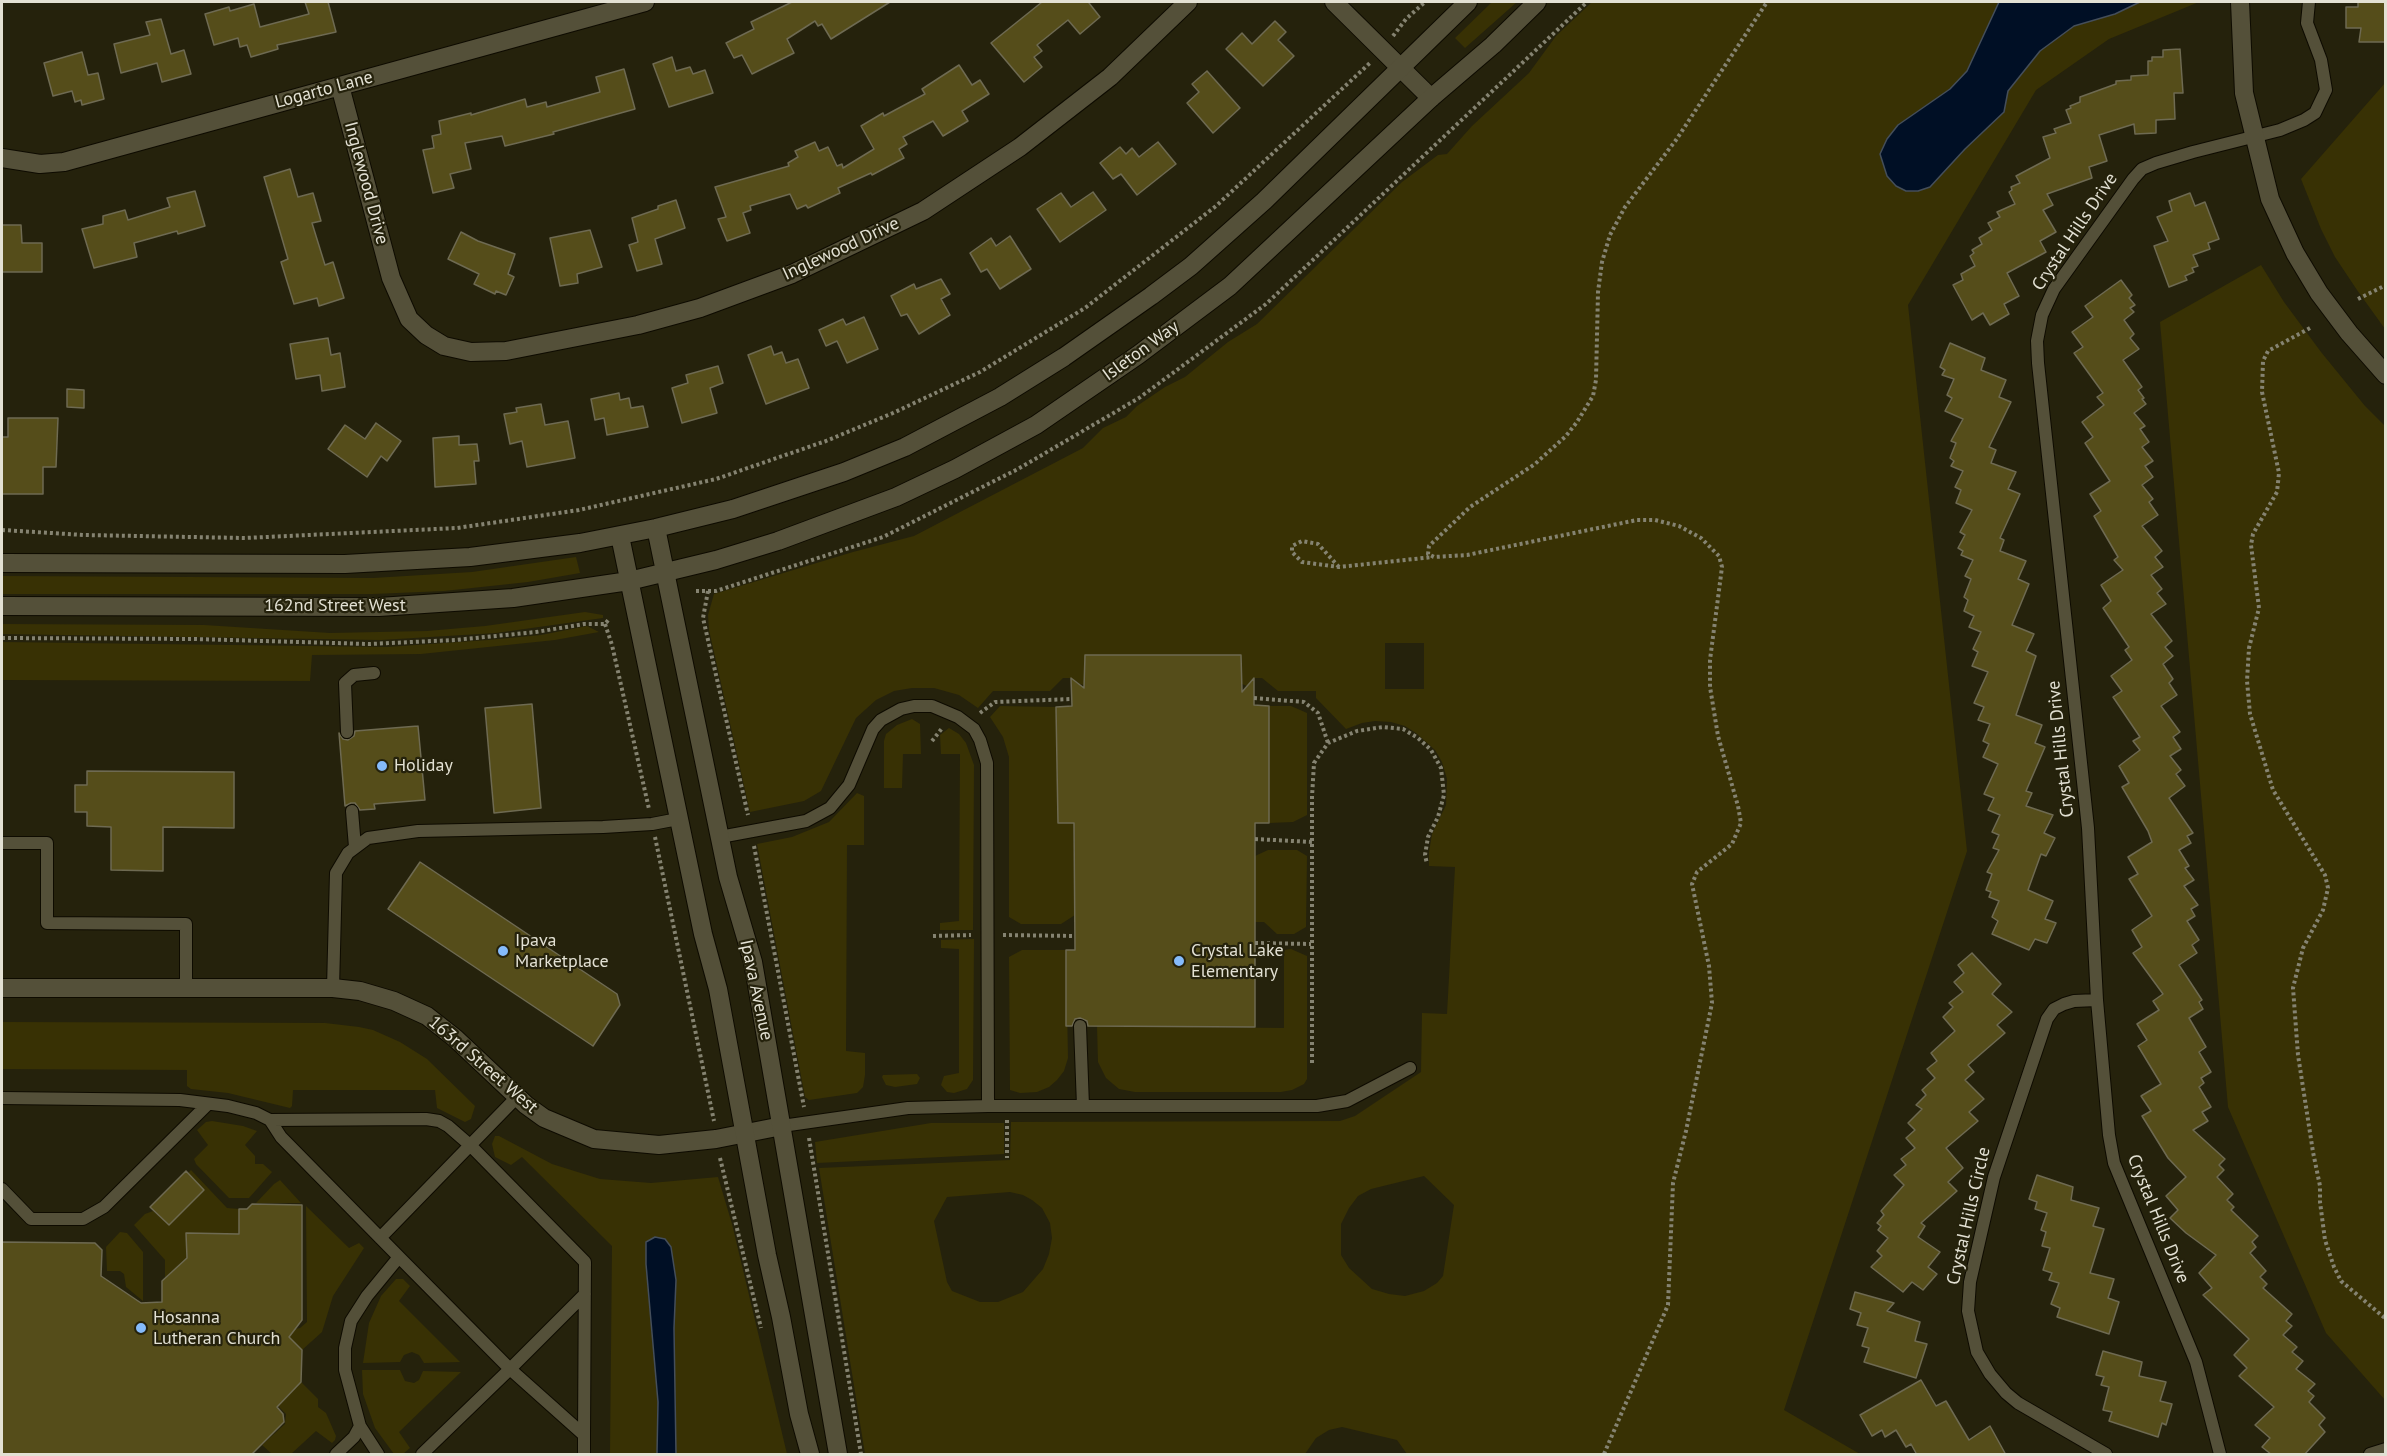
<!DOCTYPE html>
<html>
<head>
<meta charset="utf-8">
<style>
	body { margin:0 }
	#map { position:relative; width:2387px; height:1456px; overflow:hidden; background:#25220c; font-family:"PT Sans",sans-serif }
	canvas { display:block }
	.frame { position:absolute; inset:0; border:3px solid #e3e1d4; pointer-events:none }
</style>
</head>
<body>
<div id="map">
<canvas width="2387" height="1456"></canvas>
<div class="frame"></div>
</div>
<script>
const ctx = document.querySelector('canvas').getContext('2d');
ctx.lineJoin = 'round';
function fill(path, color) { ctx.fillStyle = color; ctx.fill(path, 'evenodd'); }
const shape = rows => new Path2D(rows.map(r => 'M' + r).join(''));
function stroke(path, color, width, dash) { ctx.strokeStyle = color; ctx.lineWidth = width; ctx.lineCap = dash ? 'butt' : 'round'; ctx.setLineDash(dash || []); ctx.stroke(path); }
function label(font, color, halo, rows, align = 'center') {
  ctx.font = font + ' "PT Sans",sans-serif'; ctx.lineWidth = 4.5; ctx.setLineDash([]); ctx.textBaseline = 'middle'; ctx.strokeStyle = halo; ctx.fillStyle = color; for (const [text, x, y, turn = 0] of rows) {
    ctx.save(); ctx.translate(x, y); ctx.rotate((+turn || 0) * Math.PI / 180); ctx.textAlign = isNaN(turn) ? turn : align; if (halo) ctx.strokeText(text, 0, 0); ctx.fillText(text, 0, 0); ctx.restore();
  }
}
const green = shape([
	[1492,2,1517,2,1465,48,1455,38],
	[1592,2,2199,2,2109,39,2036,90,1908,305,1967,851,1784,1410,1860,1454,1407,1454,1397,1440,1342,1427,1329,1430,1316,1438,1305,1454,865,1454,819,1168,1010,1160,1011,1122,1340,1121,1355,1116,1421,1072,1422,1013,1447,1014,1455,867,1429,866,1429,852,1432,834,1446,805,1447,779,1442,762,1435,750,1416,733,1405,726,1391,722,1375,721,1362,723,1346,729,1316,698,1316,691,1278,691,1262,678,1254,678,1247,686,1242,684,1241,655,1085,655,1084,685,1080,684,1071,678,1063,678,1050,691,993,691,978,708,959,695,934,688,912,688,894,691,876,700,856,718,821,791,804,801,750,812,709,630,708,615,714,594,853,552,914,536,1083,448,1103,428,1126,417,1137,406,1165,387,1185,377,1228,342,1257,324,1402,182,1438,155,1447,154,1472,126,1529,73,1556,36],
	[1385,643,1424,643,1424,689,1385,689],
	[1424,1176,1454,1205,1443,1276,1437,1283,1424,1291,1405,1296,1389,1294,1372,1289,1349,1268,1341,1255,1341,1224,1349,1208,1358,1196,1371,1189],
	[1010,1192,1023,1195,1032,1200,1042,1208,1050,1223,1052,1238,1049,1254,1043,1269,1023,1292,998,1302,980,1302,952,1291,947,1282,934,1221,947,1197],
	[2385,83,2385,329,2357,290,2335,257,2321,229,2301,179],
	[2261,265,2284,302,2321,352,2365,406,2385,426,2385,1400,2326,1333,2228,1107,2160,322],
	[576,557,580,573,528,582,444,591,373,594,2,594,2,576,373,578,472,572],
	[585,612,603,615,603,618,496,633,381,640,2,634,2,624,204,625,330,633,427,631,485,626],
	[587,626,599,632,555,640,421,654,312,655,310,681,2,680,2,642,387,647,488,640,541,635],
	[1000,706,1056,707,1058,823,1074,823,1075,915,1061,924,1021,924,1009,917,1009,757,1003,737,990,717],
	[1269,706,1291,706,1307,713,1307,815,1293,822,1269,823],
	[912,719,920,724,921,754,903,754,902,788,884,788,884,741,886,734,897,725],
	[949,728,959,734,966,743,974,765,973,930,940,930,940,923,959,921,960,754,941,754,940,735],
	[857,793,864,796,864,845,847,845,846,1051,865,1053,865,1075,863,1087,857,1093,809,1100,805,1097,757,844,792,837,829,822],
	[1268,850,1297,850,1307,856,1306,927,1294,934,1277,934,1264,922,1255,922,1255,856],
	[974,939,973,1080,967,1089,954,1093,947,1092,941,1085,944,1076,959,1073,959,949,941,948,941,940],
	[1291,949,1307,956,1307,1079,1304,1084,1292,1090,1281,1092,1135,1092,1119,1089,1106,1078,1098,1062,1097,1026,1284,1028,1284,950],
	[1022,950,1066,950,1068,1058,1064,1071,1057,1080,1049,1087,1037,1092,1020,1093,1010,1090,1009,957],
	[2,1022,325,1023,359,1027,373,1030,400,1042,427,1059,475,1106,471,1119,465,1122,437,1108,435,1090,293,1090,292,1106,290,1108,228,1093,191,1089,187,1086,187,1070,2,1069],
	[917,1074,920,1078,917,1084,895,1087,886,1085,882,1077,883,1075],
	[212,1121,243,1126,257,1131,245,1145,255,1156,255,1164,263,1164,272,1172,249,1198,229,1198,196,1164,194,1159,208,1145,197,1130,206,1122],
	[931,1123,1004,1123,1004,1154,817,1163,815,1142],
	[495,1136,499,1136,552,1164,600,1179,651,1183,718,1177,732,1224,787,1454,676,1454,674,1328,676,1280,673,1266,646,1242,646,1264,658,1403,657,1454,610,1454,612,1246,522,1157,511,1165,495,1157,492,1144],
	[191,1170,227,1208,239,1209,239,1234,193,1234,186,1240,187,1258,165,1278,165,1260,134,1225,145,1214,153,1211,169,1225,204,1190,188,1173],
	[280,1180,301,1203,256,1203,274,1184],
	[306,1206,349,1248,359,1243,364,1248,333,1296,322,1332,302,1350,282,1331,300,1328,307,1322],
	[120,1232,127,1233,143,1252,143,1301,126,1287,124,1274,120,1271,107,1271,106,1247],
	[396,1279,403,1279,410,1286,399,1301,460,1362,424,1363,419,1355,412,1352,404,1355,400,1362,363,1363,369,1323,381,1296],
	[362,1370,400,1370,405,1381,414,1383,419,1380,423,1371,461,1372,399,1432,410,1448,403,1454,394,1454,375,1428,363,1394],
	[301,1382,318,1399,318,1407,326,1413,336,1436,335,1440,332,1443,316,1431,291,1454,272,1454,262,1445,285,1424,286,1414,278,1406]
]);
const water = shape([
	[1999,2,2140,2,2115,14,2074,26,2040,51,2008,91,2004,112,1965,149,1930,187,1918,191,1906,191,1896,186,1887,176,1880,154,1887,139,1898,125,1950,89,1967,71,1999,2],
	[655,1237,665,1239,671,1247,676,1280,674,1328,676,1454,657,1454,658,1402,646,1264,646,1242,655,1237]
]);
const building = shape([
	[305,2,328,2,336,32,277,45,278,49,251,57,247,45,240,47,238,38,214,45,205,14,229,7,230,11,254,4,260,27,309,14,305,2],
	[792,2,890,2,831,39,822,24,818,26,815,21,787,39,794,53,752,74,742,55,734,58,726,43,754,29,751,22,792,2],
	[1042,2,1090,2,1089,3,1100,17,1080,34,1068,20,1037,45,1042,51,1034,57,1042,67,1024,82,991,43,1042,2],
	[2358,2,2385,2,2385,42,2359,42,2361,28,2346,28,2346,7,2358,7,2358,2],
	[161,19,171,54,184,50,191,74,162,82,157,63,121,73,114,44,150,35,146,22,161,19],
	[1275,21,1286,32,1278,40,1294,56,1263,86,1226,49,1242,33,1252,44,1275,21],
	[2180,49,2183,93,2174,93,2175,119,2156,120,2156,133,2135,134,2134,124,2099,135,2107,161,2089,167,2092,178,2047,194,2053,205,2043,210,2056,232,2040,241,2046,252,2007,273,2019,296,2004,304,2009,314,1990,325,1983,313,1972,320,1953,285,1963,280,1961,274,1975,266,1970,256,1974,253,1972,250,1982,244,1979,238,1992,230,1988,223,2000,217,1997,212,2015,204,2009,192,2012,190,2011,187,2020,183,2016,176,2050,158,2043,137,2056,133,2054,129,2071,123,2066,110,2071,108,2070,106,2080,102,2080,97,2116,84,2116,81,2131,80,2131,76,2148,75,2148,61,2152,61,2152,57,2163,57,2163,50,2180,49],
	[82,52,88,75,98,73,104,99,82,105,81,100,75,102,72,91,53,96,44,63,82,52],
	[672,57,676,71,690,67,693,74,705,70,713,93,669,107,653,64,672,57],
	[959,65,972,85,980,80,989,94,962,111,968,121,943,136,933,121,903,137,907,144,899,149,904,158,872,175,871,173,838,188,840,193,808,208,806,205,797,209,790,194,750,206,751,210,743,213,750,233,727,241,718,219,726,217,715,187,789,166,788,163,798,157,795,151,815,142,819,151,828,147,837,166,842,164,843,168,874,149,861,126,883,113,884,116,925,94,922,89,959,65],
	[624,69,635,109,553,132,554,134,505,146,502,136,465,143,471,169,450,174,454,188,433,193,423,150,434,148,432,136,441,134,439,121,471,113,471,115,525,99,527,107,546,102,547,107,600,92,596,77,624,69],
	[1207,71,1240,108,1213,133,1187,103,1199,92,1192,84,1207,71],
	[1158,142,1176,164,1137,195,1121,174,1113,179,1100,163,1120,147,1126,154,1132,148,1139,157,1158,142],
	[290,169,298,197,313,193,321,221,312,223,325,265,333,262,344,298,319,306,317,298,294,304,281,262,288,259,264,177,290,169],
	[195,191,205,226,178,234,177,231,134,243,137,257,94,268,82,229,103,224,103,216,125,210,128,220,170,207,167,198,195,191],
	[1093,192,1106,210,1060,242,1037,209,1061,193,1071,207,1093,192],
	[2190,193,2195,206,2205,202,2219,239,2208,243,2210,249,2193,255,2198,266,2192,268,2194,272,2185,276,2187,280,2169,287,2154,246,2168,241,2157,217,2172,211,2169,201,2190,193],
	[676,200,685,228,655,239,662,264,637,271,629,245,638,242,632,218,658,209,658,206,676,200],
	[2,225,21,225,22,243,42,243,42,272,2,272,2,225],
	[590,230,602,267,577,274,578,283,560,286,550,238,590,230],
	[461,232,478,241,515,254,508,274,514,277,506,295,496,291,495,294,474,284,479,274,448,259,461,232],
	[1010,236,1031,269,1000,289,987,269,981,272,970,253,991,238,996,246,1010,236],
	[941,279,950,294,941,299,950,315,919,334,907,314,901,316,891,296,914,284,916,289,941,279],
	[2121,280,2132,295,2129,298,2135,305,2130,308,2134,312,2124,320,2134,334,2130,338,2139,349,2123,360,2142,387,2138,390,2144,398,2142,399,2146,404,2134,413,2145,426,2140,429,2149,442,2142,447,2153,461,2145,466,2153,477,2142,485,2153,499,2149,502,2158,515,2142,526,2162,551,2155,557,2163,567,2151,575,2162,589,2157,593,2166,604,2151,614,2172,641,2165,647,2173,656,2163,664,2173,679,2169,683,2177,695,2161,706,2180,732,2173,737,2181,749,2170,756,2181,770,2176,774,2185,786,2169,798,2193,833,2187,836,2191,843,2179,850,2189,866,2185,868,2194,880,2184,886,2198,905,2191,909,2195,916,2187,921,2199,940,2192,945,2197,953,2179,965,2202,1000,2199,1002,2203,1009,2189,1018,2206,1047,2199,1052,2211,1072,2201,1078,2204,1083,2199,1087,2211,1107,2202,1112,2208,1121,2193,1130,2225,1159,2219,1165,2224,1170,2217,1177,2233,1194,2227,1200,2234,1207,2231,1210,2258,1236,2252,1242,2256,1247,2250,1253,2266,1271,2260,1277,2267,1284,2263,1288,2292,1314,2286,1321,2292,1326,2283,1335,2297,1347,2292,1352,2303,1361,2296,1369,2315,1384,2308,1391,2314,1396,2309,1402,2325,1418,2319,1425,2325,1432,2304,1455,2272,1455,2262,1447,2270,1438,2255,1425,2274,1407,2239,1376,2247,1368,2234,1355,2249,1339,2203,1295,2212,1288,2199,1273,2216,1255,2186,1233,2170,1218,2178,1210,2166,1196,2186,1177,2168,1158,2142,1116,2151,1111,2141,1096,2161,1084,2138,1046,2147,1040,2137,1024,2159,1010,2153,1001,2163,994,2133,953,2142,947,2132,930,2152,916,2129,879,2138,874,2128,857,2152,842,2148,831,2122,787,2129,783,2119,766,2140,750,2133,741,2140,737,2113,697,2122,691,2111,676,2132,660,2125,650,2129,647,2103,608,2111,601,2101,585,2123,570,2114,560,2118,557,2094,516,2101,511,2090,494,2110,481,2085,443,2093,437,2082,422,2104,405,2097,397,2103,393,2074,353,2083,347,2072,332,2093,317,2085,306,2121,280],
	[864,317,878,349,847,363,837,341,826,346,819,330,843,319,846,325,864,317],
	[328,338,331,355,340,353,345,387,322,391,320,375,296,379,290,344,328,338],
	[1950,343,1985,358,1981,370,2006,380,1999,397,2011,402,1989,447,1996,450,1991,463,2016,472,2008,489,2020,494,2000,538,2004,540,2000,551,2026,561,2018,579,2029,584,2012,625,2034,634,2026,651,2036,656,2016,715,2042,725,2035,743,2045,747,2026,791,2032,793,2026,806,2053,815,2044,833,2055,838,2046,856,2041,854,2028,890,2053,901,2045,919,2056,923,2047,943,2035,939,2029,950,1992,934,1998,921,1992,917,1999,901,1989,897,1991,892,1986,890,1992,874,1987,872,1999,850,1993,848,1999,835,1992,832,2000,815,1988,810,1994,798,1984,794,1998,764,1983,757,1989,744,1983,741,1990,724,1978,720,1984,707,1974,703,1988,672,1972,666,1978,652,1973,649,1981,632,1969,627,1974,616,1964,611,1968,600,1964,597,1971,579,1965,576,1973,560,1961,555,1963,551,1958,548,1965,535,1960,532,1972,510,1956,503,1961,490,1955,487,1963,471,1951,466,1954,461,1950,458,1956,443,1951,441,1963,419,1945,411,1952,398,1947,395,1954,379,1942,375,1945,370,1940,367,1950,343],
	[771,346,774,355,782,352,786,363,798,359,809,388,766,404,748,355,771,346],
	[718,366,723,383,710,388,717,413,682,423,672,388,688,383,686,375,718,366],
	[67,389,84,390,84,408,67,407,67,389],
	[619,393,620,400,629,398,631,408,643,406,648,427,607,435,604,418,595,420,591,399,619,393],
	[541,404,545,425,568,421,575,458,527,467,522,441,510,444,504,414,517,412,516,408,541,404],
	[8,418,58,418,56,467,43,467,43,494,2,494,2,437,8,437,8,418],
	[376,423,401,441,387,461,381,456,367,477,328,449,345,425,365,439,376,423],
	[459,436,459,445,477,444,479,461,474,461,476,484,435,487,433,438,459,436],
	[1085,655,1241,655,1242,692,1254,678,1254,705,1269,706,1269,823,1255,823,1255,1027,1088,1026,1087,1021,1080,1018,1075,1019,1072,1026,1066,1026,1066,950,1075,950,1074,823,1058,823,1056,707,1072,706,1071,678,1084,688,1085,655],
	[532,704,541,808,494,813,485,708,532,704],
	[418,726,425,800,374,804,375,809,360,810,355,803,351,803,345,806,339,733,343,739,348,740,354,736,355,731,418,726],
	[87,771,234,772,234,828,163,827,163,871,111,870,111,827,87,826,87,812,75,812,75,785,87,785,87,771],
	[420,862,617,994,620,1005,593,1046,388,909,420,862],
	[1972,953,2001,984,1992,994,2012,1012,1997,1025,2005,1033,1968,1065,1974,1072,1965,1080,1984,1099,1969,1112,1978,1121,1946,1148,1963,1168,1948,1182,1957,1191,1921,1223,1925,1226,1918,1237,1940,1252,1928,1267,1937,1274,1923,1290,1912,1282,1903,1292,1871,1267,1882,1256,1877,1251,1888,1238,1878,1230,1881,1226,1877,1223,1884,1215,1881,1211,1904,1185,1894,1175,1906,1165,1901,1159,1915,1148,1906,1138,1915,1130,1908,1123,1922,1109,1916,1105,1926,1095,1922,1090,1935,1078,1927,1069,1937,1061,1931,1053,1955,1031,1943,1017,1953,1007,1949,1003,1963,992,1954,982,1964,973,1958,965,1972,953],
	[186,1171,204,1190,169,1225,150,1207,186,1171],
	[2037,1175,2073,1187,2071,1200,2099,1208,2093,1226,2104,1229,2090,1273,2114,1279,2108,1298,2119,1302,2109,1334,2057,1317,2060,1308,2051,1304,2059,1283,2049,1280,2052,1273,2043,1270,2050,1248,2042,1246,2046,1232,2041,1230,2047,1213,2035,1209,2037,1202,2029,1199,2037,1175],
	[252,1204,302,1205,302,1320,289,1337,302,1350,301,1382,277,1407,283,1414,284,1422,251,1455,2,1455,2,1242,95,1243,102,1250,101,1276,141,1303,162,1302,162,1281,187,1258,186,1233,239,1234,239,1209,247,1209,252,1204],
	[1855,1292,1894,1303,1887,1311,1920,1322,1915,1341,1927,1344,1916,1378,1864,1362,1869,1348,1862,1346,1868,1328,1857,1325,1861,1313,1850,1309,1855,1292],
	[2103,1351,2142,1362,2139,1376,2166,1382,2160,1401,2172,1404,2166,1425,2162,1423,2158,1437,2109,1421,2112,1412,2103,1410,2109,1387,2101,1385,2104,1377,2096,1375,2103,1351],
	[1921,1380,1936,1406,1946,1401,1969,1440,1990,1426,2006,1455,1917,1455,1911,1444,1906,1447,1896,1430,1885,1437,1882,1430,1872,1436,1860,1415,1921,1380]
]);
const path = shape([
	[1393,36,1406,19,1425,2],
	[2358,299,2386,285],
	[2310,328,2268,351,2263,361,2262,392,2279,473,2277,492,2253,534,2251,545,2259,608,2249,648,2247,681,2250,714,2273,790,2325,875,2328,888,2323,910,2303,948,2293,988,2298,1055,2313,1152,2320,1186,2320,1202,2325,1240,2334,1267,2341,1281,2386,1319],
	[2,530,84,535,245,538,457,528,579,510,716,479,826,441,893,413,980,372,1085,308,1216,206,1371,62],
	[1339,567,1318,544,1302,541,1292,546,1292,552,1302,562,1339,567,1433,557],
	[696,591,716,591,883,537,1018,469,1139,398,1266,304,1587,2],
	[708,591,703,618,748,815],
	[605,624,612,645,649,809],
	[2,638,194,639,369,644,455,640,536,632,584,624,605,624,610,618],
	[1254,698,1304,702,1318,713,1328,743],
	[980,713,995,702,1071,699],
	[932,741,943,727],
	[655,837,714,1121],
	[1255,839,1312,842],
	[754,846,804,1107],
	[1003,935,1075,936],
	[933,936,971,935],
	[1255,943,1311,944],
	[1312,1063,1312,797,1314,763,1328,743,1357,731,1383,727,1403,729,1418,738,1431,750,1441,768,1444,795,1438,817,1428,837,1425,855,1427,864],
	[1007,1120,1007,1158],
	[809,1138,861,1454],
	[720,1158,761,1328],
	[1604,1454,1668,1305,1673,1183,1686,1131,1712,1003,1709,966,1692,884,1697,872,1732,844,1741,823,1738,806,1718,736,1710,687,1710,660,1722,567,1719,556,1701,538,1679,526,1655,520,1637,520,1467,555,1434,557,1428,554,1429,546,1470,507,1535,464,1566,436,1577,422,1593,396,1596,380,1598,292,1602,262,1610,235,1625,207,1676,140,1767,2]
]);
const lane = shape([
	[347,732,345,683,354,675,374,673],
	[352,811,355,847],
	[720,837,806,821,830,808,849,785,873,729,881,720,901,709,914,706,932,706,958,717,974,729,980,740,987,763,988,1106],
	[2,843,47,843,47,923,186,924,186,988],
	[333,988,336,873,348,853,368,838,418,831,603,827,652,824,678,819],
	[2097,1000,2074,1001,2064,1004,2054,1009,2047,1019,1994,1177,1970,1282,1968,1311,1977,1352,1990,1374,2006,1393,2018,1403,2106,1454],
	[1080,1026,1083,1106],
	[2,1098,180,1100,228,1106,256,1113,270,1120,281,1137,399,1257,367,1296,351,1321,345,1348,345,1370,360,1426,354,1437,336,1454],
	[270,1120,426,1119,439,1121,448,1126,471,1146,585,1262,584,1435],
	[782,1126,908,1108,988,1106,1317,1106,1347,1101,1410,1068],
	[2,1189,31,1219,83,1219,104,1207,208,1104],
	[380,1238,517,1097],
	[399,1257,510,1369,422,1454],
	[360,1426,378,1454],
	[584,1454,584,1435,510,1369,585,1294],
	[2220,1454,2196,1362,2114,1163,2109,1135,2097,1000,2088,828,2038,363,2037,341,2042,315,2054,289,2133,179,2142,169,2156,163,2193,152,2280,130,2304,120,2315,113,2326,90,2321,60,2307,23,2309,2],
	[2370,1454,2386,1449]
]);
const street = shape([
	[1334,2,1431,98],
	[340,86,391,278,409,319,426,335,444,346,471,352,506,351,638,325,700,308,792,274,923,211,1020,147,1110,77,1188,2],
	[2,158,40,164,64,162,645,2],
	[2,988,333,988,360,991,394,1001,427,1016,455,1038,526,1105,544,1118,594,1139,659,1145,716,1139,782,1126]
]);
const secondary = shape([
	[2240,2,2244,93,2270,199,2295,253,2319,293,2349,333,2386,375],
	[656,528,728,877,753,962,838,1454],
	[620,536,703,934,718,989,767,1255,781,1317,799,1414,810,1454],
	[2,563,345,564,470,557,580,543,656,528,733,509,844,472,905,447,1000,397,1064,357,1151,296,1191,266,1264,201,1468,2],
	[2,606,379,607,513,598,629,581,716,560,778,541,896,497,955,469,1036,425,1138,355,1230,286,1431,98,1493,45,1537,2]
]);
const markers = [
	[382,766,6,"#85bbfb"],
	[503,951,6,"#85bbfb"],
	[1179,961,6,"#85bbfb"],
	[141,1328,6,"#85bbfb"]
];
const streetNames = [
	["Logarto Lane",324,90,-15],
	["Inglewood Drive",366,183,75],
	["Crystal Hills Drive",2075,232,-56],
	["Inglewood Drive",841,249,-25],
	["Isleton Way",1141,351,-36],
	["162nd Street West",335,606],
	["Crystal Hills Drive",2061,749,-96],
	["Ipava Avenue",756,990,78],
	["163rd Street West",483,1065,41],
	["Crystal Hills Circle",1969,1216,-77],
	["Crystal Hills Drive",2158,1219,68]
];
const poiNames = [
	["Holiday",394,766],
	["Ipava",515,941],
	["Marketplace",515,962],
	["Crystal Lake",1191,951],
	["Elementary",1191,972],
	["Hosanna",153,1318],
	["Lutheran Church",153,1339]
];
fill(green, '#383104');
fill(water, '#000f25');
stroke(water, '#444e5a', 1.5);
fill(building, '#554d1a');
stroke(building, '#6e6a52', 1.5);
stroke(lane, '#0e0b00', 14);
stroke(street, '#0e0b00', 20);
stroke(secondary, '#0e0b00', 20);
stroke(path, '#858371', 4, [3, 3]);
stroke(lane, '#545039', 12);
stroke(street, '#545039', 18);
stroke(secondary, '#545039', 18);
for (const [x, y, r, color] of markers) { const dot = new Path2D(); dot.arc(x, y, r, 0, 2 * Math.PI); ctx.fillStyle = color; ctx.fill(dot); stroke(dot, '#25220c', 2); }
label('18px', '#e3e1d4', '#25220c', streetNames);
label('18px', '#e3e1d4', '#25220c', poiNames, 'left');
</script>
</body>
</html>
